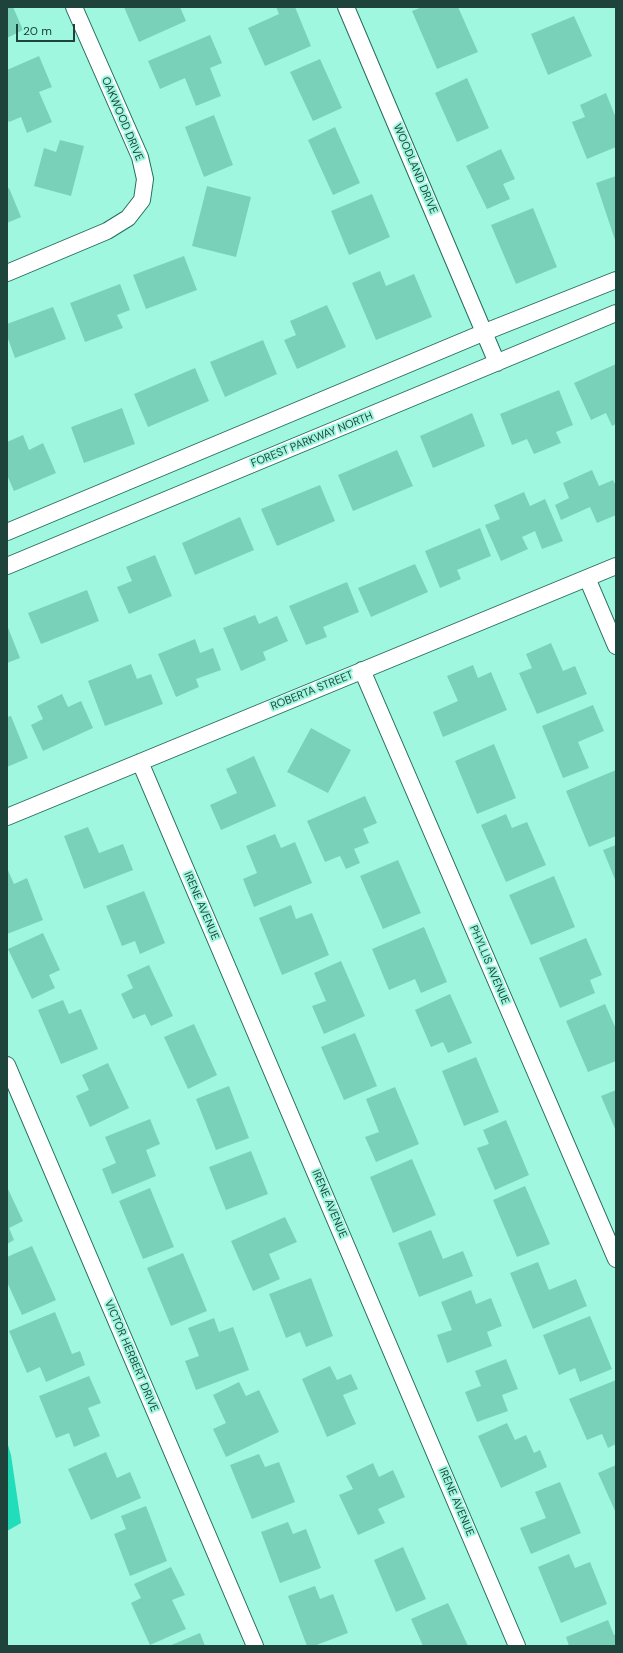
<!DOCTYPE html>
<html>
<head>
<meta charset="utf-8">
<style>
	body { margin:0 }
	#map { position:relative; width:623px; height:1653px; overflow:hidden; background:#9ff7df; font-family:"DM Sans",sans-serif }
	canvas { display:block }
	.frame { position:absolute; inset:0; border:8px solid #1e433a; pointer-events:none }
	.scale { position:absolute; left:16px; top:24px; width:59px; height:18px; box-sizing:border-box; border:2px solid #1e433a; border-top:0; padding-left:5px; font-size:12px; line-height:14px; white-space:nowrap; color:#1e433a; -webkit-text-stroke:3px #9ff7df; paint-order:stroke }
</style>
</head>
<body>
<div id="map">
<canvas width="623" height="1653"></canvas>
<div class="frame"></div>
<div class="scale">20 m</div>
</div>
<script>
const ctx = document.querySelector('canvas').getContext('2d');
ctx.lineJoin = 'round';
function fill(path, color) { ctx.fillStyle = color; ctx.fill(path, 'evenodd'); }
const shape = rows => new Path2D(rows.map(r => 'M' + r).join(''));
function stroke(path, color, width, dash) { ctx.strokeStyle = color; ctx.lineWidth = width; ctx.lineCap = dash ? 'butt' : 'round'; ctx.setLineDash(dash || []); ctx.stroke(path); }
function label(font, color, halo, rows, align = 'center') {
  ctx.font = font + ' "DM Sans",sans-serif'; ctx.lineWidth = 4; ctx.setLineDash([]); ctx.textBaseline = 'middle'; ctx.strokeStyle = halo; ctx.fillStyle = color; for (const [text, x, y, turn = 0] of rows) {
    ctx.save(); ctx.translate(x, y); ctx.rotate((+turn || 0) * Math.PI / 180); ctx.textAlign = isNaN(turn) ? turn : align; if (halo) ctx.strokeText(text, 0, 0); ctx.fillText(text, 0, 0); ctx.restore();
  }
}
const water = shape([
	[7,1442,11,1455,21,1523,7,1531]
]);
const building = shape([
	[7,7,13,7,23,30,7,38],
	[124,7,180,7,186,21,139,42],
	[276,7,295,7,311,46,265,66,248,28,279,14],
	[422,7,458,7,478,52,437,69,412,11],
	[574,16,592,56,548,75,531,34],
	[210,35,222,63,210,68,221,96,196,106,185,78,160,89,148,61],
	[39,56,52,87,39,92,52,122,27,133,21,117,9,122,7,119,7,88,8,87,7,70],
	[320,59,342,108,313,121,290,72],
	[467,78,489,128,457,142,435,93],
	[606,93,616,118,616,147,587,159,572,122,585,117,580,105],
	[214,115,233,165,204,177,185,127],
	[335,127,360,183,333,195,308,140],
	[60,140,84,146,71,196,34,186,44,148,56,152],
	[501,149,515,179,503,184,510,199,487,209,466,166],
	[616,176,616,239,615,240,596,183],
	[207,186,251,197,236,257,192,246],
	[9,188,21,217,7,223,7,189],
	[372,194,390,237,349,255,331,211],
	[533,208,557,267,516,284,491,225],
	[184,256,197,290,146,309,133,275],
	[380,271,386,286,414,274,432,317,376,340,352,283],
	[120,284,130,310,117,315,123,328,85,342,70,303],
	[327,305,346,347,297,369,284,340,296,335,290,321],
	[53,307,66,339,15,358,7,336,7,324],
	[263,340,277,374,225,397,210,362],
	[616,364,616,424,612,426,606,413,591,420,574,383],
	[195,368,209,401,148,427,134,394],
	[559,390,573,425,556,432,561,443,534,454,527,439,512,445,500,414],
	[122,408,135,444,84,463,71,427],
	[472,413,485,446,433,468,420,436],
	[23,435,29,450,43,443,56,473,14,491,7,475,7,442],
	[397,450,413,486,353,511,338,475],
	[592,470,599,486,613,480,616,486,616,515,597,523,590,507,561,520,555,505,569,498,563,483],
	[320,485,335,521,277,546,261,509],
	[524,492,530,506,545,499,563,541,542,549,535,531,522,537,528,549,501,561,485,525,500,519,494,505],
	[240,517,254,550,195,575,182,543],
	[480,528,491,556,457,570,461,579,440,588,425,551],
	[155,555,172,596,129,614,117,587,132,581,126,567],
	[415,564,428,592,371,617,358,588],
	[347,582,359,612,323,627,327,637,306,645,289,606],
	[87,590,99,621,41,644,28,613],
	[255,615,259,624,277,616,288,641,263,652,266,660,241,671,223,628],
	[7,625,20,658,7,663],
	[195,639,200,653,213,648,221,670,196,679,199,687,176,697,158,654],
	[551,643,563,671,575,666,587,694,537,714,519,673,532,668,526,654],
	[131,664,137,679,151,674,163,704,105,726,88,681],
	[473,665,478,678,491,672,507,710,443,737,433,712,458,701,447,676],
	[62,694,68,707,81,701,93,728,43,751,31,725,43,719,37,706],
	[593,705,604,731,578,742,589,768,563,778,542,726],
	[11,716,28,758,7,767,7,717],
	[311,728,351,750,328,793,287,772],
	[494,744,516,798,477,814,455,761],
	[254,756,276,806,221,830,210,805,237,793,226,769],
	[616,770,616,836,589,847,566,791],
	[365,796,377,823,363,829,369,843,354,849,360,863,346,869,340,856,325,862,307,821],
	[506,814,512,828,527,822,546,865,506,882,481,825],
	[88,827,99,853,123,844,133,870,84,889,64,836],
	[275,834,281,848,295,842,312,883,254,907,243,879,257,873,246,846],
	[616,845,616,882,603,850],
	[398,860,421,913,383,929,360,876],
	[7,868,14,884,27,878,43,920,7,934],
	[554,876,575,927,531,945,509,895],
	[144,891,165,943,140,954,135,941,122,946,106,906],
	[291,905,296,919,312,913,329,955,282,975,259,918],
	[424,927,447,982,421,993,415,979,389,990,372,949],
	[43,933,60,970,49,975,55,988,32,999,8,949],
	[586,938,602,975,590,980,595,993,560,1008,539,958],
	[341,961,365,1016,324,1034,312,1006,326,1001,314,973],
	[149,965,173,1016,151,1026,145,1014,133,1019,121,994,133,988,127,975],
	[450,994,472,1043,448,1053,443,1042,431,1047,415,1010],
	[63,1000,69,1014,81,1009,98,1049,61,1064,38,1010],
	[605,1004,616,1029,616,1061,588,1072,566,1021],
	[194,1024,217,1075,188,1089,164,1037],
	[355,1033,377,1086,344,1100,321,1047],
	[476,1057,499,1112,464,1126,442,1071],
	[108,1063,129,1108,90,1127,76,1096,89,1090,82,1075],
	[229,1086,249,1138,216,1150,196,1099],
	[395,1087,419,1144,376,1162,365,1137,379,1132,366,1099],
	[616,1090,616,1131,601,1096],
	[150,1119,160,1144,146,1150,156,1176,112,1194,102,1169,116,1163,105,1137],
	[506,1120,529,1175,495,1190,477,1148,489,1144,483,1130],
	[251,1151,268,1194,226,1210,209,1167],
	[412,1159,436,1215,393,1233,370,1177],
	[525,1186,550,1244,517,1257,493,1200],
	[7,1187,23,1221,9,1228,14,1240,7,1244],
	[150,1188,174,1247,143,1259,119,1201],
	[285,1217,297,1242,269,1254,280,1279,253,1291,231,1241],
	[431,1230,443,1259,463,1251,473,1276,419,1297,398,1243],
	[32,1246,56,1300,22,1315,7,1282,7,1257],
	[183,1253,207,1311,171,1326,147,1268],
	[538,1262,549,1290,576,1279,587,1306,533,1329,510,1273],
	[311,1278,333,1336,306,1347,300,1332,286,1338,269,1294],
	[471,1290,476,1304,491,1298,502,1326,487,1332,492,1346,447,1363,437,1335,452,1330,441,1302],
	[55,1312,72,1354,80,1351,85,1365,46,1382,40,1367,27,1373,9,1331],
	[590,1316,612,1369,580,1382,575,1368,559,1375,543,1335],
	[214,1318,219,1332,233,1327,249,1370,196,1390,185,1361,199,1356,188,1328],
	[506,1359,518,1389,502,1395,508,1411,477,1422,465,1392,481,1386,475,1371],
	[330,1366,337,1380,351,1374,358,1389,343,1395,356,1424,327,1437,302,1379],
	[89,1376,101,1403,88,1408,100,1436,74,1447,69,1433,56,1438,39,1396],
	[616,1380,616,1444,608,1448,602,1434,587,1440,569,1399],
	[239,1382,246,1396,259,1390,279,1432,226,1457,213,1429,226,1423,213,1395],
	[507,1423,515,1440,526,1435,534,1453,540,1450,547,1467,501,1488,478,1436],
	[106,1452,117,1478,130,1472,141,1498,91,1520,68,1469],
	[259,1454,265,1467,279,1462,295,1502,252,1519,230,1465],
	[373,1463,379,1477,393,1470,405,1497,378,1509,385,1523,358,1535,339,1495,353,1489,346,1476],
	[616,1465,616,1513,598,1473],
	[560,1482,581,1533,531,1554,520,1528,546,1518,535,1492],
	[146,1506,167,1561,130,1576,114,1534,126,1529,121,1516],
	[288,1522,293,1534,306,1529,321,1568,280,1583,261,1532],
	[403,1547,426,1599,396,1612,374,1560],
	[569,1554,575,1568,590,1562,607,1604,561,1623,538,1567],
	[171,1567,185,1595,172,1600,186,1629,150,1645,131,1603,141,1598,134,1584],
	[315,1586,320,1599,333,1594,348,1633,314,1646,307,1646,288,1596],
	[448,1603,468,1646,423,1646,411,1619],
	[608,1620,614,1635,616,1634,616,1646,569,1646,566,1637],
	[200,1633,205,1646,169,1646]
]);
const minor = shape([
	[346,7,497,363],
	[7,273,107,231,128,218,142,200,145,179,140,157,74,7],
	[7,532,485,332,616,280],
	[7,566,616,313],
	[587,578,616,646],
	[362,670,616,1259],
	[140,762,517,1646],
	[7,817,616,566],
	[7,1065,255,1646]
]);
const streetNames = [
	["OAKWOOD DRIVE",122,119,67],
	["WOODLAND DRIVE",415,169,67],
	["FOREST PARKWAY NORTH",312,440,-22],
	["ROBERTA STREET",312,691,-22],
	["IRENE AVENUE",201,906,67],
	["PHYLLIS AVENUE",489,965,67],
	["IRENE AVENUE",329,1204,67],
	["VICTOR HERBERT DRIVE",131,1356,67],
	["IRENE AVENUE",456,1502,67]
];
fill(water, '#22ddb9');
fill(building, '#79d1ba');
stroke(minor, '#276c5c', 18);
stroke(minor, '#fff', 16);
label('11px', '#1e433a', '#9ff7df', streetNames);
</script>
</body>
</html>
